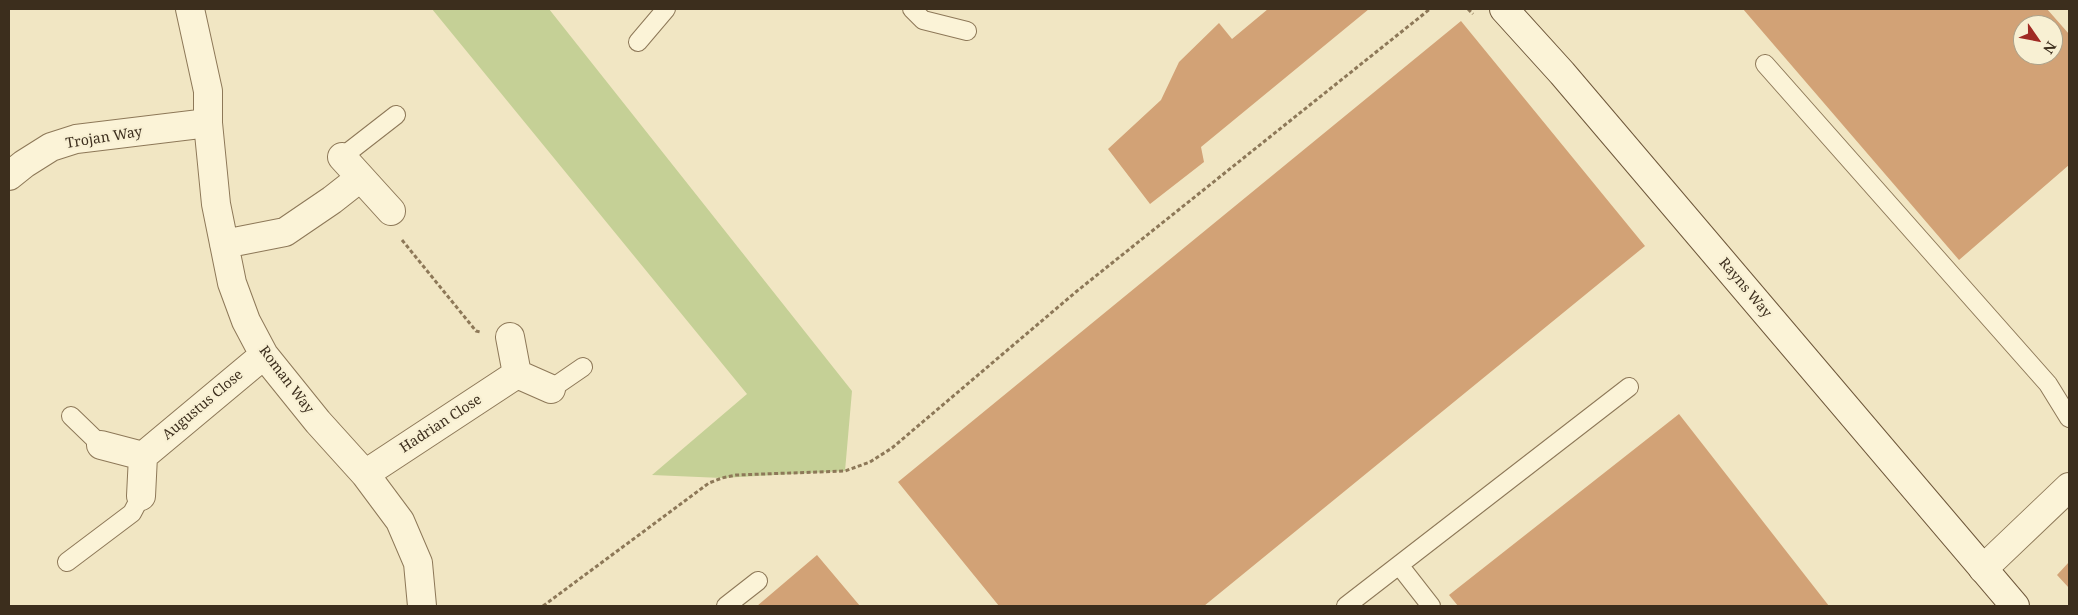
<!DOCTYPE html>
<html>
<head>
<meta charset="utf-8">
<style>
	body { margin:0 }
	#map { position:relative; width:2078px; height:615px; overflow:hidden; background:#f1e6c3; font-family:"Noto Serif",serif }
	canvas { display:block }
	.frame { position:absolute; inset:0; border:10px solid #3c2e1d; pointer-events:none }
	.north { position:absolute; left:2013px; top:15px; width:50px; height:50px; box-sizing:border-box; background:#f8f0d3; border:1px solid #ada28a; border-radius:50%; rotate:123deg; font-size:14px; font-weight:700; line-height:20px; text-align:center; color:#3c2e1d }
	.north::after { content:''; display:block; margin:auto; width:18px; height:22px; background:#a02b24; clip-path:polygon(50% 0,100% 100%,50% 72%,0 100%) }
</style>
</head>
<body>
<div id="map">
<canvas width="2078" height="615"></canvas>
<div class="frame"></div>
<div class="north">N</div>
</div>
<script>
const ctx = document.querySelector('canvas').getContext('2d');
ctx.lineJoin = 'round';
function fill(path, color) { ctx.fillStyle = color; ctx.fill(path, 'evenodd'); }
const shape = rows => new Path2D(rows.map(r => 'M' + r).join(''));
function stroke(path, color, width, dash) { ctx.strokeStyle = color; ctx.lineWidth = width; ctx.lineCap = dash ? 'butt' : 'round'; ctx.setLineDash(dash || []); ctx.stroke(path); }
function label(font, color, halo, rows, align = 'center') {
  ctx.font = font + ' "Noto Serif",serif'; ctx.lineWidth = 4.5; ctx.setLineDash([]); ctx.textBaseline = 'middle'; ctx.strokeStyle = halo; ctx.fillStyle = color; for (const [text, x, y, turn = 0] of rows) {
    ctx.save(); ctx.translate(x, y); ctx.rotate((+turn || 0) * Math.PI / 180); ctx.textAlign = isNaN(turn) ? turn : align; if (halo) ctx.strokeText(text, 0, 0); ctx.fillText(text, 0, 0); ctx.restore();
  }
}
const green = shape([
	[432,9,549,9,852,391,845,471,722,478,652,475,747,394]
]);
const building = shape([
	[1268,9,1369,9,1201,147,1204,162,1150,204,1108,149,1161,100,1179,62,1219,23,1232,39],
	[1743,9,2047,9,2069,34,2069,165,1959,260],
	[2023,25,2053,25,2053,55,2023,55],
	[1461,21,1645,246,1204,606,999,606,898,482],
	[1679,414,1829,606,1458,606,1449,595],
	[817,555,860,606,757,606],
	[2069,562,2069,588,2057,575]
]);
const path = shape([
	[1468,9,1473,14],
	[402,240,476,331,480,332],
	[543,606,709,483,722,478,736,475,845,471,870,462,892,448,1077,291,1430,9]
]);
const lane = shape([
	[912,9,923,20,967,31],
	[638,42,666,9],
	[1765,64,2048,384,2069,418],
	[342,157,396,115],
	[551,389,583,367],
	[71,416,101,445],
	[67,562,132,513,141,496],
	[1399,565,1629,387],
	[726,606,758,581],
	[1346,606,1399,565,1431,606]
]);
const street = shape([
	[190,9,208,91,208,123,216,204,232,283,246,321,264,355,318,422,365,474,400,521,418,563,422,606],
	[342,157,391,211],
	[9,176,24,164,51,147,76,139,208,123],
	[224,244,285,232,332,200,360,178],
	[510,337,517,374,551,389],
	[101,445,143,456,141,496],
	[143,456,264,355],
	[365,474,517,374],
	[1983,569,2069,487]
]);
const secondary = shape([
	[1504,9,1562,73,2015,606]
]);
const streetNames = [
	["Trojan Way",104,138,-9],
	["Rayns Way",1745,288,50],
	["Roman Way",286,380,53],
	["Augustus Close",203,405,-40],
	["Hadrian Close",441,424,-33]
];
fill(green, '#c5d096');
fill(building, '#d2a276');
stroke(lane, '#8d7858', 20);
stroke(street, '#8d7858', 30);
stroke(secondary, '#6f583b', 30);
stroke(path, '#8d7858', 3, [4, 2.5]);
stroke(lane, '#fbf3d7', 18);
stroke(street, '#fbf3d7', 28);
stroke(secondary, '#fbf3d7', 28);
label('14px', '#3c2e1d', '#f8f0d3', streetNames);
</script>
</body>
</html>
